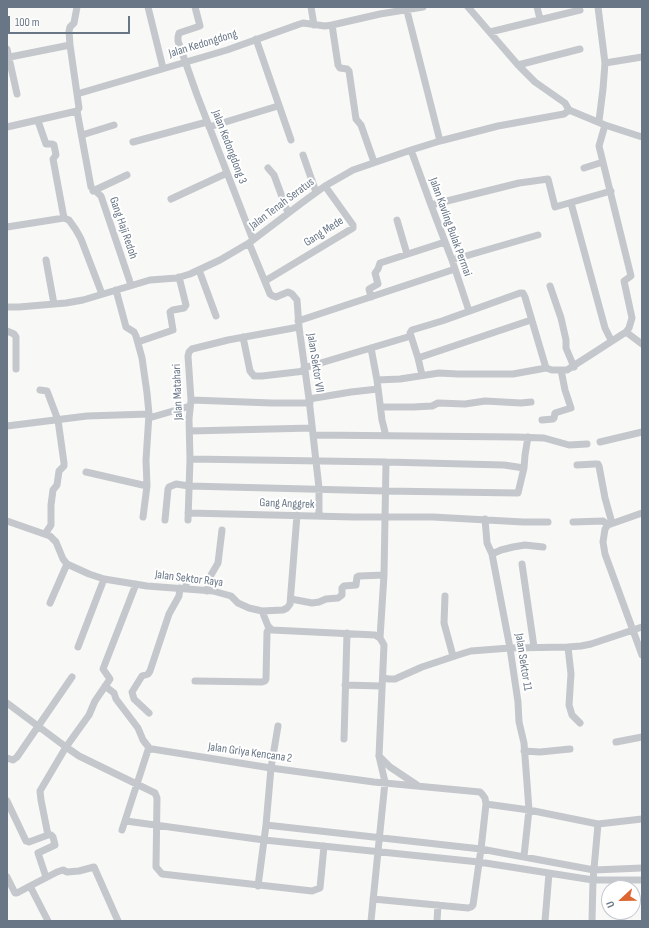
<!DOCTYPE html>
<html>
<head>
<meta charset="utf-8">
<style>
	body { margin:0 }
	#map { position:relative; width:649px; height:928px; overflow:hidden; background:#f8f8f6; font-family:"Sofia Sans Condensed",sans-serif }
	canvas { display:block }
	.frame { position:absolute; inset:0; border:8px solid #687686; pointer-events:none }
	.north { position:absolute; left:601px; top:880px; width:40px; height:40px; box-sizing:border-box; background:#fff; border:1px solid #c3c8cf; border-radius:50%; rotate:248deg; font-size:11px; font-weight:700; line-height:16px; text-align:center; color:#687686 }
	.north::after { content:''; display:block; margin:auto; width:14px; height:18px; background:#de6630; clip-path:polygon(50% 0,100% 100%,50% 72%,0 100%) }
	.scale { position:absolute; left:8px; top:16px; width:122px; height:18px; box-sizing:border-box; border:2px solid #687686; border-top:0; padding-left:5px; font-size:12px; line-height:14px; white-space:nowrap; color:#687686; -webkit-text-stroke:3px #fff; paint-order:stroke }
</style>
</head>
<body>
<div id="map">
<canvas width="649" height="928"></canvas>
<div class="frame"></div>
<div class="north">U</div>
<div class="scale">100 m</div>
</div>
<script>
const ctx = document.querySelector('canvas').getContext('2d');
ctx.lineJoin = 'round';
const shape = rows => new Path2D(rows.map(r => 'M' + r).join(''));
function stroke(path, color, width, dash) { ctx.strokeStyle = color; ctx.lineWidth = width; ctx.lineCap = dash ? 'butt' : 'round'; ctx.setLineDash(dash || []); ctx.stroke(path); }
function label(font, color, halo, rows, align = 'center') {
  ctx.font = font + ' "Sofia Sans Condensed",sans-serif'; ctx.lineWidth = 4; ctx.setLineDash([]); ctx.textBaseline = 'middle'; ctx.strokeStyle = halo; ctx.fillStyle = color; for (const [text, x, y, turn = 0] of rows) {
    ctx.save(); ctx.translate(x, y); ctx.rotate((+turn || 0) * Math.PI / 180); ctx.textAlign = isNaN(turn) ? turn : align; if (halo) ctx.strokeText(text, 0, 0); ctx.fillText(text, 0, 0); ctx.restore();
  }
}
const minor = shape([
	[148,7,163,68],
	[195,7,200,26,179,33,178,37,178,41,197,95,253,240],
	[311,7,314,25],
	[468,7,518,65,535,82,565,103,569,110,605,125,642,137],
	[537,7,540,19],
	[598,7,605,63,603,89,599,121],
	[407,11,440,141],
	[332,25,338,65,340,68,347,69,349,71,356,119,361,125,374,162],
	[490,32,580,10],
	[256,39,291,140],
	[7,49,17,94],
	[10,57,70,45],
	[605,63,642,57],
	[518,65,580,49],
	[77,94,227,50,297,25,303,23,325,26,332,25,380,14,423,7],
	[77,111,91,187,101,196,131,285],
	[38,121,46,144,52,144,54,145,56,155,53,159,64,218],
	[7,127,77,111,79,108,70,45,69,31,70,27,74,23,77,7],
	[209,127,278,106],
	[82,135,114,125],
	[133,142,207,122],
	[411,150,431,205,452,260,469,311],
	[303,155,316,192],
	[268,168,274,175,288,213],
	[584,168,603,162],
	[93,191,127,175],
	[171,199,227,173],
	[571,203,605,328,611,340],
	[431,205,519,183,548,179,555,207,611,191],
	[397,220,407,254],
	[7,227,64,218,69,220,76,230,81,239,102,294],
	[249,243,270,294,273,296,276,297,288,292,292,294,297,300,299,327,309,399,319,488,319,516],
	[46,260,54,304],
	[452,260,538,235],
	[199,270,216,316],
	[265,281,353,228,353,225,325,186],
	[550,286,561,318,566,340,566,348,574,367],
	[116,290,126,327,134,332,136,336,142,358,147,393,149,414,146,460,147,486,143,517],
	[371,297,369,289,378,284,375,273,378,269,380,263,445,242],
	[7,307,19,307,66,303,83,300,150,280,177,278,190,274,220,260,249,243,303,202,325,186,353,170,411,150,440,141,498,126,564,114,569,110],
	[298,321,455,269],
	[7,331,14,334,16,337,16,369],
	[626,332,642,344],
	[243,337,250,371,254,376,262,376,305,371],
	[138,342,173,330,170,312,173,310,184,308,186,305,179,277],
	[371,348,377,380,382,420,386,436],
	[418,358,531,320],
	[304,368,411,336],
	[422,375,418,358,411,336,410,333,412,330,442,321,520,293,523,293,525,297,546,368],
	[377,380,400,379,439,373,458,374,513,374,546,368,552,370,567,370,626,332,629,328,632,318,624,281,631,276,599,146,605,125],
	[40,390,47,391,58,420,64,463,64,466,59,471,57,485,53,490,51,505,51,525,45,534],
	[309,399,351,392,378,389],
	[191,400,272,403,310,403],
	[381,407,413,407,432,406,438,403,465,404,485,401,521,403,531,402],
	[149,418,190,406],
	[542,420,553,419,554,418,555,413,571,408,565,390,561,370],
	[7,426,87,416,149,414],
	[190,431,312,428],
	[313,435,516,437,544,438,569,445,587,444],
	[600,442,642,432],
	[190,459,386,462,504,465,524,468],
	[577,465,595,464,598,464,599,466,605,498,612,523],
	[86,472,147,486],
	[188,513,354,517,433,517,523,522,548,522],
	[642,513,608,525,605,529,603,542,605,554,642,655],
	[485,519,487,543,492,554,510,648,518,702,519,722,524,743,529,810,524,856],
	[165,520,168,489,169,487,176,484,189,486,385,491,518,493,524,468,525,455,528,437],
	[188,520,190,459,189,419,191,400,188,356,189,352,192,349,228,340,299,327],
	[7,521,50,536,56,542,63,559,67,564,89,574,104,579,147,586,213,591,231,596,238,603,249,608,262,611,268,626,272,630,375,635,380,638,384,645,379,756,385,782,371,921],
	[573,522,603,521,608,525],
	[492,554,501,550,513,547,525,545,543,547],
	[522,564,534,647],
	[186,588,186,578],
	[207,591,211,575,218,563,222,530],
	[445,596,444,623,453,656],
	[291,599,312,603,319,602,326,599,338,598,342,595,342,588,344,586,356,585,357,577,359,576,384,575],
	[50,603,67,564],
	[262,611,283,610,287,608,290,604,297,515],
	[380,638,384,575,386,462],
	[78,647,104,579],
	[568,647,571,674,569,705,572,715,580,723],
	[383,677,388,679,395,679,422,667,461,654,471,651,510,648,568,647,581,646,591,644,642,627],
	[195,681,262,682,265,681,266,679,267,632,269,628],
	[345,685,381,686],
	[105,686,114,693,116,699,138,728,143,740,150,749],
	[7,703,66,747,79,756,155,793,157,798,156,867,162,874,312,891,320,888,324,846],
	[149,713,134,699,132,692,142,676,148,674,150,671,169,614,179,596,180,588],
	[344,739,347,633],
	[616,742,642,737],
	[524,751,540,752,570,749],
	[379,756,390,767,417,785],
	[7,758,13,760,17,757,72,677],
	[7,801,26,841,29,842,48,835,41,800,40,791,66,747,89,715,95,701,110,679,103,669,136,584],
	[486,804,529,810,598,824,642,819],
	[126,821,264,840,479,862,593,880,642,880],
	[266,825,481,849,594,870,642,868],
	[122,830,148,750,152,749,271,768,374,782,480,792,482,794,485,798,486,804,481,849,473,905,471,907,468,908,373,899],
	[7,877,15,893,17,893,30,886,48,921],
	[46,877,38,853,55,845,53,837,51,835,48,835],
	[30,886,57,872,63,870,67,872,79,871,94,867,118,921],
	[258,886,266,825,271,768,278,726],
	[437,921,438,905],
	[545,921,549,873],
	[592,921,593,880,598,824]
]);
const streetNames = [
	["Jalan Kedongdong",203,44,-17],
	["Jalan Kedongdong 3",229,147,69],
	["Jalan Tenah Seratus",282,204,-37],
	["Jalan Kavling Bulak Permai",450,227,70],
	["Gang Haji Redoh",123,228,71],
	["Gang Mede",324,232,-33],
	["Jalan Sektor VII",315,363,81],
	["Jalan Matahari",178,392,-92],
	["Gang Anggrek",287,504,2],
	["Jalan Sektor Raya",189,579,7],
	["Jalan Sektor 11",523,662,81],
	["Jalan Griya Kencana 2",250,753,8]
];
stroke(minor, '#c4c7cb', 7);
label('12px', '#687686', '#fff', streetNames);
</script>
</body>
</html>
